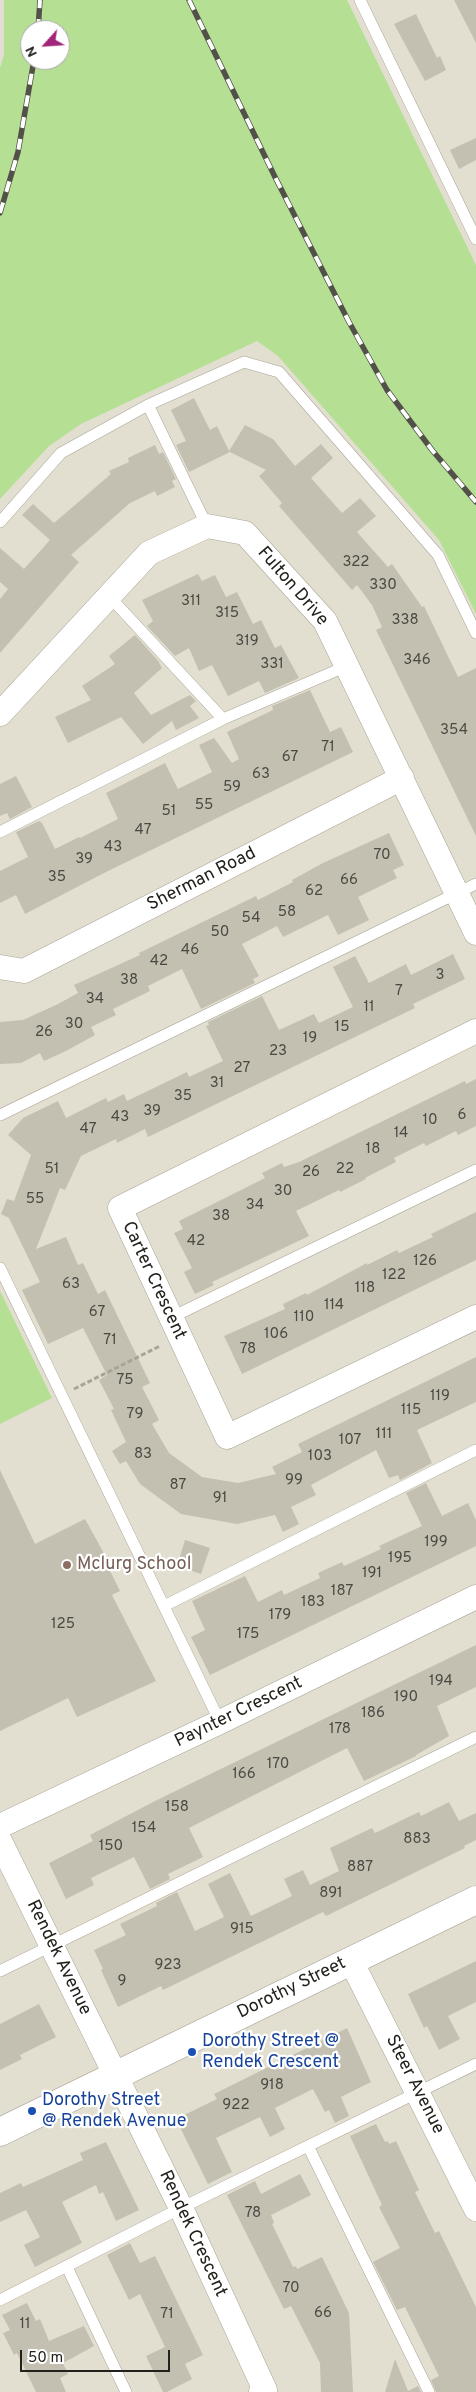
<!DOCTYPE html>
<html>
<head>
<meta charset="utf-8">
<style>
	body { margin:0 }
	#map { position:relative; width:476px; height:2392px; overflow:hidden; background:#e2ded0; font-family:Overpass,sans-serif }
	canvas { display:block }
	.north { position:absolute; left:20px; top:20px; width:50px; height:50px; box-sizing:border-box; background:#fff; border:1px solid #a7a6a4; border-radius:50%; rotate:244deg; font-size:14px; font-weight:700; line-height:20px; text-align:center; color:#23211c }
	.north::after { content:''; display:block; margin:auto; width:18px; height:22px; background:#a1257a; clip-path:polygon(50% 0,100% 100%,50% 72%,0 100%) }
	.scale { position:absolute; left:20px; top:2350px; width:150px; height:22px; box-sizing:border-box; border:2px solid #23211c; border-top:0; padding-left:6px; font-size:15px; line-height:18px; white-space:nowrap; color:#23211c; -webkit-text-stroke:4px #fff; paint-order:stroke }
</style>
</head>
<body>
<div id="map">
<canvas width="476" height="2392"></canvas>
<div class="north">N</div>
<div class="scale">50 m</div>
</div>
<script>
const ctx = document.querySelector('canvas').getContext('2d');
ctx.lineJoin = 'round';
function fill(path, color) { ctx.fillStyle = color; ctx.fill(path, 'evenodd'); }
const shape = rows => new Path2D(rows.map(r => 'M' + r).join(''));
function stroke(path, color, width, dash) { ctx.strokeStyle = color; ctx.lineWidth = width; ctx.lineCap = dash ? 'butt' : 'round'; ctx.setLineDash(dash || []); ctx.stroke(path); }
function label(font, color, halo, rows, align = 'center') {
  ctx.font = font + ' Overpass,sans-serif'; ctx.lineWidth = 4.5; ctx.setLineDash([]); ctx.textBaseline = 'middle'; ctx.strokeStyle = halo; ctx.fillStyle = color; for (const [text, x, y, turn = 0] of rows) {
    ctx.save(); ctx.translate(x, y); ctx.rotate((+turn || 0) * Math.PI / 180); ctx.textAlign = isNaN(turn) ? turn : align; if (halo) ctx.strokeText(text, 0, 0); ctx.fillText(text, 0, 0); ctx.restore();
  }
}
const green = shape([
	[4,0,347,0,476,265,476,614,439,540,278,356,257,341,81,424,49,446,0,499,0,68,4,55],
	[30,30,60,30,60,60,30,60],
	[0,1291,52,1398,0,1424]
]);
const building = shape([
	[454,0,476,0,476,43],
	[416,14,437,58,440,56,446,70,425,81,394,24],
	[476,138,476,160,459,169,450,150],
	[194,398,210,430,217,426,229,451,245,425,273,439,295,466,321,444,333,458,311,478,342,513,360,498,376,516,357,532,388,567,392,564,422,607,424,606,458,677,476,668,476,836,376,630,382,627,372,605,357,585,352,590,279,506,282,503,259,476,266,470,230,452,189,472,176,445,186,441,171,410],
	[155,445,159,454,163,452,176,479,172,481,175,487,157,496,155,491,130,503,71,555,79,562,0,653,0,599,8,589,0,582,0,548,24,569,50,540,22,515,33,504,54,523,111,474,109,471,129,462,128,458],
	[198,574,202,581,215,575,226,597,237,592,253,624,261,620,275,648,281,645,299,678,265,693,259,681,228,696,212,665,199,671,189,648,175,656,147,626,153,621,142,600],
	[135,635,160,663,159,663,162,668,134,693,151,715,190,695,196,701,190,706,199,718,176,730,172,721,143,744,121,717,68,743,55,717,91,700,82,686,115,664,109,656],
	[310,690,330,732,341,727,353,752,106,872,25,914,16,895,0,903,0,871,28,857,16,832,39,821,42,823,55,849,79,837,80,838,118,819,106,793,165,763,178,789,212,772,199,745,214,738,232,763,239,759,227,732,273,710,272,706],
	[16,776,32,807,10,819,7,813,0,816,0,784],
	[389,833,404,865,393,870,397,878,358,897,369,920,338,935,328,915,283,937,277,926,242,944,259,976,253,979,255,983,201,1009,182,969,148,986,150,991,113,1009,116,1015,91,1027,95,1035,66,1051,44,1061,40,1053,21,1063,0,1064,0,1022,23,1020,58,1004,78,993,74,985,140,955,139,953,256,896,258,900,293,882,292,880,323,863],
	[453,954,465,979,413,1004,415,1008,148,1137,145,1129,117,1143,116,1139,81,1156,65,1190,60,1188,36,1249,66,1237,78,1265,83,1263,98,1294,105,1290,150,1383,142,1387,159,1420,152,1424,169,1453,202,1477,238,1483,276,1474,272,1467,302,1452,298,1444,476,1357,476,1402,417,1430,432,1463,419,1470,400,1480,398,1475,389,1478,376,1450,311,1485,316,1495,291,1507,299,1524,283,1532,275,1515,237,1524,181,1514,140,1484,126,1461,120,1464,112,1451,126,1442,111,1410,114,1409,99,1380,107,1375,83,1328,48,1344,22,1290,40,1282,9,1218,1,1214,7,1199,14,1201,31,1155,8,1135,23,1118,58,1101,66,1118,106,1098,108,1102,124,1094,127,1101,187,1072,189,1077,223,1061,206,1026,209,1025,208,1022,262,996,279,1030,314,1014,319,1023,353,1007,333,967,355,956,369,983,406,964,411,975],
	[476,1079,476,1126,458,1135,456,1131,426,1146,424,1143,394,1158,396,1162,365,1178,366,1179,340,1192,339,1190,296,1211,309,1236,212,1282,214,1285,195,1294,184,1272,192,1268,174,1233,183,1229,179,1221,265,1178,262,1173,282,1163,284,1167,299,1162,465,1081,466,1084],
	[476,1212,476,1260,242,1374,224,1336,285,1309,283,1304,306,1293,307,1295,367,1263,367,1265,397,1250,399,1253,433,1237,431,1234],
	[0,1470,35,1544,85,1519,106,1557,104,1559,120,1591,112,1595,156,1681,77,1717,68,1698,0,1731],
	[426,1483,442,1516,468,1503,476,1520,476,1546,210,1675,191,1637,205,1630,192,1601,245,1576,258,1602,282,1590,284,1595,320,1578,318,1573,342,1562,344,1566,381,1549,379,1546,422,1526,406,1493],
	[185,1540,210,1548,201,1574,177,1566],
	[476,1645,476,1687,437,1706,449,1736,416,1755,416,1756,364,1781,347,1748,189,1828,203,1857,168,1874,170,1879,150,1889,134,1857,91,1878,94,1885,66,1899,49,1863,93,1841,90,1835,159,1799],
	[449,1802,459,1821,476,1813,476,1840,464,1846,465,1848,326,1916,323,1912,163,1990,161,1986,118,2007,101,1970,103,1969,94,1950,126,1935,120,1924,157,1906,156,1903,177,1892,195,1931,224,1917,208,1884,230,1873,251,1916,292,1896,284,1879,303,1870,310,1885,339,1871,330,1848,372,1828,375,1833,419,1812,421,1816],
	[476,1961,476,2002,448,2016,460,2039,439,2050,427,2026,424,2028,408,1994],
	[39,2004,56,2037,20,2055,22,2059,0,2070,0,2024],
	[347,2028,371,2082,341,2097,349,2116,335,2123,329,2110,325,2112,313,2089,275,2108,285,2129,270,2137,260,2117,216,2138,232,2172,208,2184,176,2119,217,2099,214,2094],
	[376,2124,385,2142,388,2141,389,2144,396,2141,419,2190,415,2192,435,2233,439,2231,476,2307,476,2392,436,2392,431,2380,439,2376,405,2307,397,2310,373,2262,400,2248,379,2207,382,2205,350,2136],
	[106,2142,139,2210,116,2221,103,2192,99,2194,96,2185,62,2202,82,2243,35,2267,24,2245,40,2237,26,2210,0,2222,0,2193,21,2183,23,2187,83,2160,80,2153],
	[300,2174,311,2195,271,2215,274,2223,272,2224,293,2267,296,2266,297,2269,322,2257,349,2313,353,2392,321,2392,320,2363,291,2306,284,2309,227,2195,255,2181,261,2194],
	[130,2243,140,2263,155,2256,203,2355,185,2364,192,2379,167,2392,163,2392,146,2356,165,2347,140,2294,129,2300,107,2255],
	[27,2303,36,2321,40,2319,49,2341,84,2326,94,2346,63,2363,68,2374,60,2378,66,2392,36,2392,17,2353,14,2355,3,2333,10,2330,2,2315],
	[395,2359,408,2391,418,2386,421,2392,385,2392]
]);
const path = shape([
	[74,1389,160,1346]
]);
const service = shape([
	[360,0,476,239],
	[148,405,207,526],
	[0,522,61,453,148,405,244,362,279,372,438,555,476,633],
	[108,595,223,719],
	[0,832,223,719,347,666],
	[0,1115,476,884],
	[0,1268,220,1722],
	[170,1318,476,1170],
	[164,1606,476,1450],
	[0,1971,476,1737],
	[308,2146,429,2392],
	[67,2267,126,2392],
	[0,2300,181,2208,476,2064]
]);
const minor = shape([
	[0,714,149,553,207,526,245,533,325,621,476,933],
	[0,967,24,971,402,778],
	[476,1031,120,1208,227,1437,476,1317],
	[0,1826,220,1722,476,1597],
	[0,1841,181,2208,265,2390,261,2392],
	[351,1961,476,2209]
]);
const tertiary = shape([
	[0,2132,476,1900]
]);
const rail = shape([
	[189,0,275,177,349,322,387,390,432,450,476,502],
	[38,30,40,0],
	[0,213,18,152,34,60]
]);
const markers = [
	[67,1565,5,"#8d6e63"],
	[192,2052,5,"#1a4fb4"],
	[32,2111,5,"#1a4fb4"]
];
const numberNames = [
	["322",356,563],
	["330",383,586],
	["311",191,602],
	["315",227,614],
	["338",405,621],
	["319",247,642],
	["346",417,661],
	["331",272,665],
	["354",454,731],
	["71",328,748],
	["67",290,758],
	["63",261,775],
	["59",232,788],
	["55",204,806],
	["51",169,812],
	["47",143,831],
	["43",113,848],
	["70",382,856],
	["39",84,860],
	["35",57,878],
	["66",349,881],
	["62",314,892],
	["58",287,913],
	["54",251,919],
	["50",220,933],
	["46",190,951],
	["42",159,962],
	["3",440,976],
	["38",129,981],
	["7",399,992],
	["34",95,1000],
	["11",369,1008],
	["30",74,1025],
	["15",342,1028],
	["26",44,1033],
	["19",310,1039],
	["23",278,1052],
	["27",242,1069],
	["31",217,1084],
	["35",183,1097],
	["39",152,1112],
	["6",462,1116],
	["43",120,1118],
	["10",430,1121],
	["47",88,1130],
	["14",401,1134],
	["18",373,1150],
	["51",52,1170],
	["22",345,1170],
	["26",311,1173],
	["30",283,1192],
	["55",35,1200],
	["34",255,1206],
	["38",221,1217],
	["42",196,1242],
	["126",425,1262],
	["122",394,1276],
	["63",71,1285],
	["118",365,1289],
	["114",334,1306],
	["67",97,1313],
	["110",304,1318],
	["106",276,1335],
	["71",110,1341],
	["78",248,1350],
	["75",125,1381],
	["119",440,1397],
	["115",411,1411],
	["79",135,1415],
	["111",384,1435],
	["107",350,1441],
	["83",143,1455],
	["103",320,1457],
	["99",294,1481],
	["87",178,1486],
	["91",220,1499],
	["199",436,1543],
	["195",400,1559],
	["191",372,1574],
	["187",342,1592],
	["183",313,1603],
	["179",280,1616],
	["125",63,1625],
	["175",248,1635],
	["194",441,1682],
	["190",406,1698],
	["186",373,1714],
	["178",340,1730],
	["170",278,1765],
	["166",244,1775],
	["158",177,1808],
	["154",144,1829],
	["883",417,1840],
	["150",111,1847],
	["887",360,1868],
	["891",331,1894],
	["915",242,1930],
	["923",168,1966],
	["9",122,1982],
	["918",272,2086],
	["922",236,2106],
	["78",253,2214],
	["70",291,2289],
	["66",323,2314],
	["71",167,2315],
	["11",25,2325]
];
const streetNames = [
	["Fulton Drive",292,587,49],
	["Sherman Road",202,880,-27],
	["Carter Crescent",153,1281,65],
	["Paynter Crescent",239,1713,-26],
	["Rendek Avenue",58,1958,64],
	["Dorothy Street",292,1989,-26],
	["Steer Avenue",414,2085,63],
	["Rendek Crescent",192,2234,65]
];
const educationNames = [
	["Mclurg School",77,1565]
];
const transitNames = [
	["Dorothy Street @",202,2042],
	["Rendek Crescent",202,2063],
	["Dorothy Street",42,2101],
	["@ Rendek Avenue",42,2122]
];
fill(green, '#b5e094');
fill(building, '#c3c0b2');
stroke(service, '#a9a698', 12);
stroke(minor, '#a9a698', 25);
stroke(tertiary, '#a9a698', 29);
stroke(path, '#a8a499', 3, [5, 2.5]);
stroke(service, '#fff', 11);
stroke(minor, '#fff', 24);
stroke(tertiary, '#fff', 28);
stroke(rail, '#525049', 5.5);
stroke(rail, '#fff', 4, [11]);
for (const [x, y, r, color] of markers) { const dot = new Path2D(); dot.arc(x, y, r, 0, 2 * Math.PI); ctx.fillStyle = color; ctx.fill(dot); stroke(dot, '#fff', 2); }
label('15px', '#4b4942', null, numberNames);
label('18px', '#23211c', '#fff', streetNames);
label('18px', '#785e54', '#fff', educationNames, 'left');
label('18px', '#164399', '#fff', transitNames, 'left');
</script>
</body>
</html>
